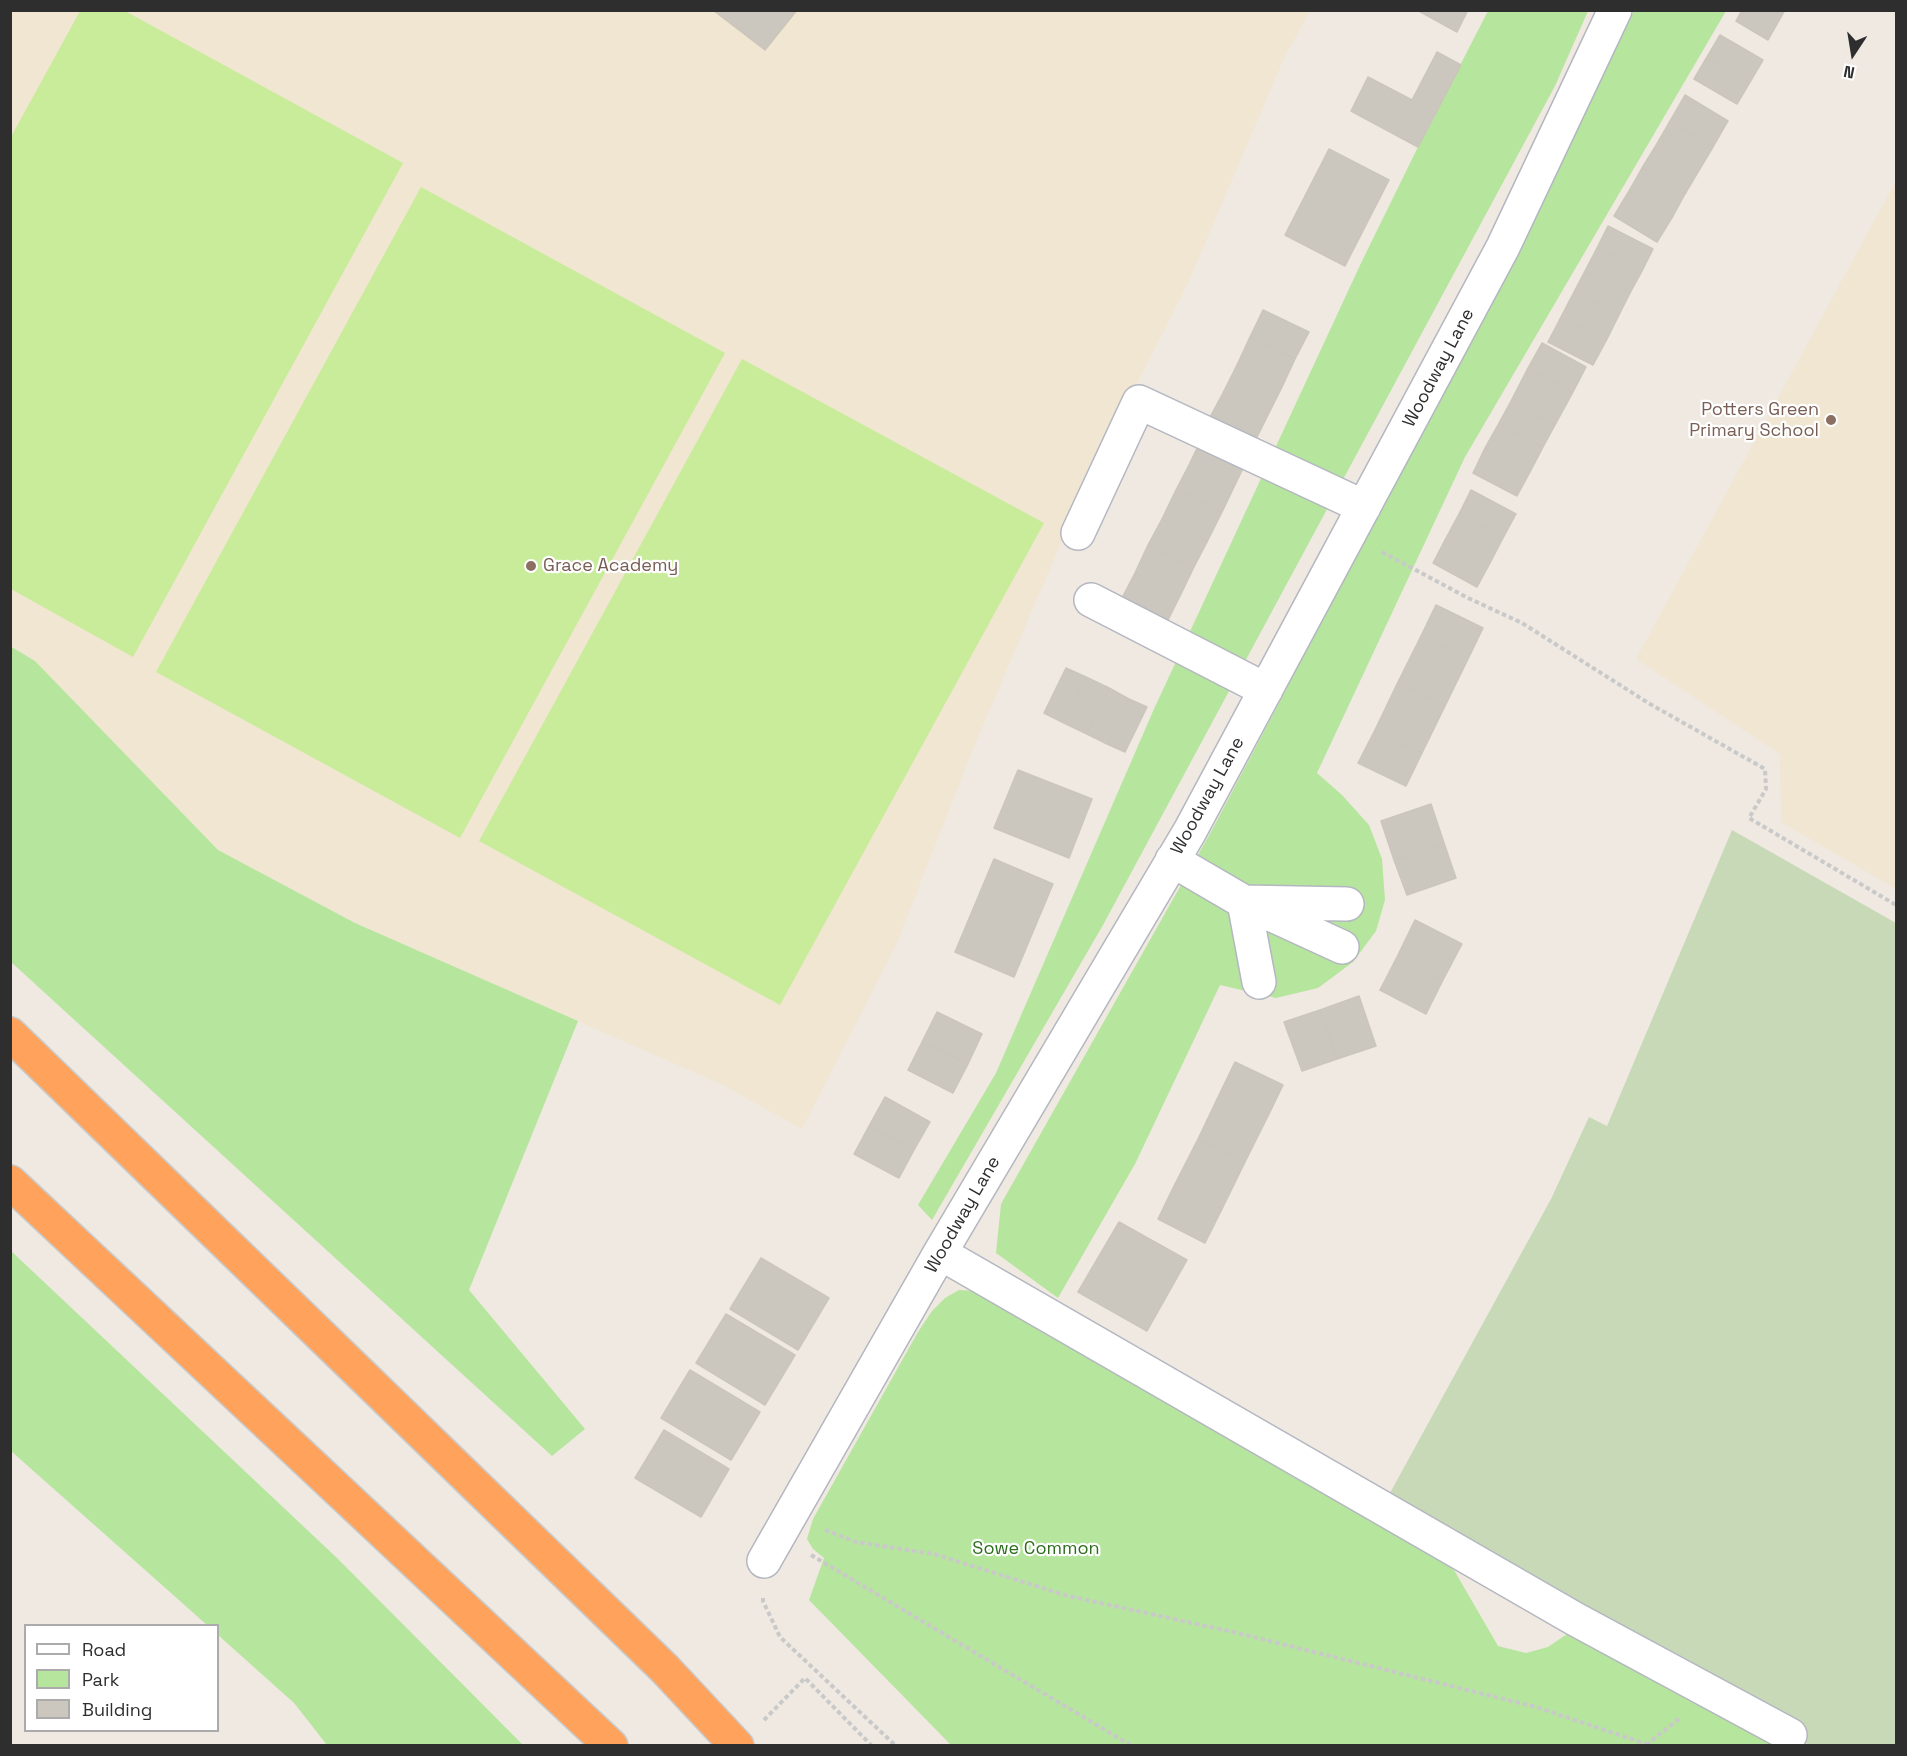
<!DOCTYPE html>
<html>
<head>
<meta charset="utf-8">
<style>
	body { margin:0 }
	#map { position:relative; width:1907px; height:1756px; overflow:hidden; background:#efe9e1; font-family:"Space Grotesk",sans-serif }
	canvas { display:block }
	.frame { position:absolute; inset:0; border:12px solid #2e2e2e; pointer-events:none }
	.legend { position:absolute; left:24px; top:1624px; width:195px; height:108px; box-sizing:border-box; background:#fff; border:2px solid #ababab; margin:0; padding:8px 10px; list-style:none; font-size:18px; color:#2e2e2e }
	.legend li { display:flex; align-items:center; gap:12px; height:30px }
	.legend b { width:30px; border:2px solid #ababab }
	.north { position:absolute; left:1823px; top:24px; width:60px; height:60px; -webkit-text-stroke:4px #fff; paint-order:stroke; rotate:192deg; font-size:16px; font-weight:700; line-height:24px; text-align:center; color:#2e2e2e }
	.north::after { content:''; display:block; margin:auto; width:21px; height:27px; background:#2e2e2e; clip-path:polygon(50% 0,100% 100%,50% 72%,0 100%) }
</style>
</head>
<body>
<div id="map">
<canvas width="1907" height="1756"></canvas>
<div class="frame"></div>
<ul class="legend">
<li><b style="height:8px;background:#fff"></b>Road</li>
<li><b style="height:16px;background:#b6e59e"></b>Park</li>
<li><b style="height:16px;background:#cbc7bf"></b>Building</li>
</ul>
<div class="north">N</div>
</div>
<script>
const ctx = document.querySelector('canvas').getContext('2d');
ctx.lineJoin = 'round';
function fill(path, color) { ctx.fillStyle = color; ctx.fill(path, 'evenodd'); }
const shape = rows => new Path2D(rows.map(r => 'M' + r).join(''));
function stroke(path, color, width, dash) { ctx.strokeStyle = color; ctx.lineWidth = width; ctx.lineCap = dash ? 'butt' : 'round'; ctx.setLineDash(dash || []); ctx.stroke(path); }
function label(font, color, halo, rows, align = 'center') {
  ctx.font = font + ' "Space Grotesk",sans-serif'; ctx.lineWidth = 4.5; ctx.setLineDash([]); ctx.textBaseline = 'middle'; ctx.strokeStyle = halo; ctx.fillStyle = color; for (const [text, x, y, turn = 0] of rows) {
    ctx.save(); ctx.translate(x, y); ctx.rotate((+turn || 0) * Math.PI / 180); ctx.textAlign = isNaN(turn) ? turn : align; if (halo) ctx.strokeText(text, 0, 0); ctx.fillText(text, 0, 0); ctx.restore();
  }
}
const education = shape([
	[10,11,1310,11,1285,56,1188,283,1085,486,976,742,895,947,802,1129,723,1085,355,923,218,850,35,661,11,646],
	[1896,181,1896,889,1781,822,1780,754,1636,659]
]);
const green = shape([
	[1488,11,1588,11,1555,86,1103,925,932,1220,918,1205,996,1073,1154,709,1362,261,1418,147],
	[1634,11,1726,11,1465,457,1317,773,1342,795,1369,825,1382,859,1385,900,1376,931,1353,962,1318,988,1276,998,1220,985,1135,1164,1058,1298,996,1253,1001,1204,1212,830,1523,240],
	[10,646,35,661,218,850,355,923,578,1021,469,1290,585,1429,552,1456,11,962],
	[10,1250,337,1558,523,1745,327,1745,294,1703,218,1635,218,1626,207,1625,11,1451],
	[959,1290,977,1291,1423,1547,1454,1570,1498,1646,1526,1653,1548,1647,1567,1634,1778,1745,951,1745,809,1600,824,1558,813,1549,807,1539,813,1519,918,1332,932,1311,945,1298]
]);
const cemetery = shape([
	[1732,830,1896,923,1896,1745,1809,1745,1390,1493,1551,1199,1589,1117,1607,1126]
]);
const pitch = shape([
	[80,11,125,11,403,163,133,657,11,589,11,137],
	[421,187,725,353,460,838,156,672],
	[742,359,1044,523,780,1005,479,841]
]);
const building = shape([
	[713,10,797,10,765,50,713,10],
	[1417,10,1468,10,1457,32,1417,10],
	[1742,10,1785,10,1768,40,1736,21,1742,10],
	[1720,35,1763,60,1750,82,1707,57,1720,35],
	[1437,52,1461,65,1418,147,1351,111,1368,77,1412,100,1437,52],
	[1707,57,1750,82,1737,104,1694,79,1707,57],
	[1685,95,1728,121,1713,147,1670,121,1685,95],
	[1670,121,1713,147,1698,172,1655,147,1670,121],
	[1655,147,1698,172,1685,194,1642,168,1655,147],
	[1329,149,1389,180,1345,266,1285,235,1329,149],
	[1642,168,1685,194,1673,216,1629,191,1642,168],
	[1629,191,1673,216,1657,242,1614,216,1629,191],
	[1608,226,1653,249,1642,271,1597,248,1608,226],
	[1597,248,1642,271,1630,293,1585,271,1597,248],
	[1585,271,1630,293,1619,315,1574,292,1585,271],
	[1574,292,1619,315,1606,341,1561,317,1574,292],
	[1263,310,1309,332,1295,359,1250,337,1263,310],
	[1561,317,1606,341,1593,365,1548,342,1561,317],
	[1250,337,1295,359,1282,387,1237,365,1250,337],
	[1542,343,1586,367,1573,392,1528,368,1542,343],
	[1237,365,1282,387,1268,415,1223,393,1237,365],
	[1528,368,1573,392,1555,425,1511,401,1528,368],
	[1223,393,1268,415,1255,441,1209,419,1223,393],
	[1511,401,1555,425,1543,447,1499,423,1511,401],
	[1499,423,1543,447,1530,472,1485,448,1499,423],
	[1201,440,1246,462,1234,487,1189,465,1201,440],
	[1485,448,1530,472,1517,496,1473,473,1485,448],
	[1189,465,1234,487,1222,512,1176,490,1189,465],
	[1176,490,1222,512,1207,542,1162,519,1176,490],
	[1471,490,1516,514,1503,538,1459,514,1471,490],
	[1459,514,1503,538,1490,563,1445,540,1459,514],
	[1162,519,1207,542,1194,567,1148,545,1162,519],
	[1445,540,1490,563,1477,587,1433,563,1445,540],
	[1148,545,1194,567,1180,596,1135,573,1148,545],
	[1135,573,1180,596,1168,620,1122,598,1135,573],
	[1436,605,1483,628,1468,659,1421,636,1436,605],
	[1421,636,1468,659,1445,706,1398,682,1421,636],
	[1066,668,1086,677,1064,723,1044,713,1066,668],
	[1086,677,1109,688,1087,734,1064,723,1086,677],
	[1398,682,1445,706,1422,753,1375,730,1398,682],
	[1109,688,1129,699,1107,744,1087,734,1109,688],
	[1129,699,1147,707,1125,752,1107,744,1129,699],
	[1375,730,1422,753,1406,786,1358,763,1375,730],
	[1018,770,1092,799,1069,858,994,828,1018,770],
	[1431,804,1444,843,1394,860,1381,821,1431,804],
	[1444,843,1456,878,1407,895,1394,860,1444,843],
	[994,859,1053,884,1014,977,955,952,994,859],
	[1415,920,1462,944,1443,980,1397,957,1415,920],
	[1397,957,1443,980,1426,1014,1380,990,1397,957],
	[1359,996,1376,1046,1337,1059,1320,1010,1359,996],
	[1320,1010,1337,1059,1302,1071,1284,1022,1320,1010],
	[937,1012,982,1034,968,1064,922,1042,937,1012],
	[922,1042,968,1064,953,1093,908,1070,922,1042],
	[1235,1062,1283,1085,1268,1116,1220,1093,1235,1062],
	[1220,1093,1268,1116,1245,1162,1198,1139,1220,1093],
	[885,1097,930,1122,914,1150,869,1126,885,1097],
	[869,1126,914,1150,899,1178,854,1154,869,1126],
	[1198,1139,1245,1162,1222,1209,1174,1186,1198,1139],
	[1174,1186,1222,1209,1205,1243,1158,1219,1174,1186],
	[1119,1222,1187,1260,1147,1331,1078,1292,1119,1222],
	[761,1258,829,1298,798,1350,730,1309,761,1258],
	[726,1314,795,1355,765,1405,696,1363,726,1314],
	[690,1370,760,1412,731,1460,661,1418,690,1370],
	[664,1430,729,1469,701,1517,635,1478,664,1430]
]);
const path = shape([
	[1382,552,1468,598,1522,623,1650,704,1765,769,1766,789,1749,818,1896,905],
	[825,1530,856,1542,934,1554,1068,1596,1229,1631,1536,1707,1652,1746],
	[811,1555,1132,1746],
	[763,1598,763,1601,780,1637,896,1746],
	[764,1720,805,1678,872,1746],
	[1646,1745,1680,1718]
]);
const minor = shape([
	[1078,533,1139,402,1364,507],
	[1091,600,1266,690],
	[1172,860,1244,902,1342,947],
	[1259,982,1244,902,1347,904],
	[940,1253,1575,1619,1790,1735],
	[764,1561,940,1253,1190,831,1503,247,1615,10]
]);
const highway = shape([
	[10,1034,665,1669,737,1746],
	[10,1182,611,1746]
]);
const markers = [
	[1831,420,6,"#8d6e63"],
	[531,566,6,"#8d6e63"]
];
const streetNames = [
	["Woodway Lane",1439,368,-62],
	["Woodway Lane",1208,796,-61],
	["Woodway Lane",963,1215,-60]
];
const educationNames = [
	["Potters Green",1819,410],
	["Primary School",1819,431],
	["Grace Academy",543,566,"left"]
];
const parkNames = [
	["Sowe Common",1036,1549]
];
fill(education, '#f0e6d1');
fill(green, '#b6e59e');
fill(cemetery, '#c8d9b8');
fill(pitch, '#c9ec9a');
fill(building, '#cbc7bf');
stroke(building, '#cbc5ba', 1.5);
stroke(minor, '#b4b7c1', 36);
stroke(highway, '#c9c9c9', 36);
stroke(path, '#c9c9c9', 4, [4.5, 3]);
stroke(minor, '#fff', 33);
stroke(highway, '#ffa35c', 33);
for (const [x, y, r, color] of markers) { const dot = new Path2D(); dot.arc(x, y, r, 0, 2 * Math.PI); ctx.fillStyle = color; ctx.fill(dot); stroke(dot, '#fff', 2); }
label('18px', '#2e2e2e', '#fff', streetNames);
label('18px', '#785e54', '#fff', educationNames, 'right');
label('18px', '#2c6e1b', '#fff', parkNames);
</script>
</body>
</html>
